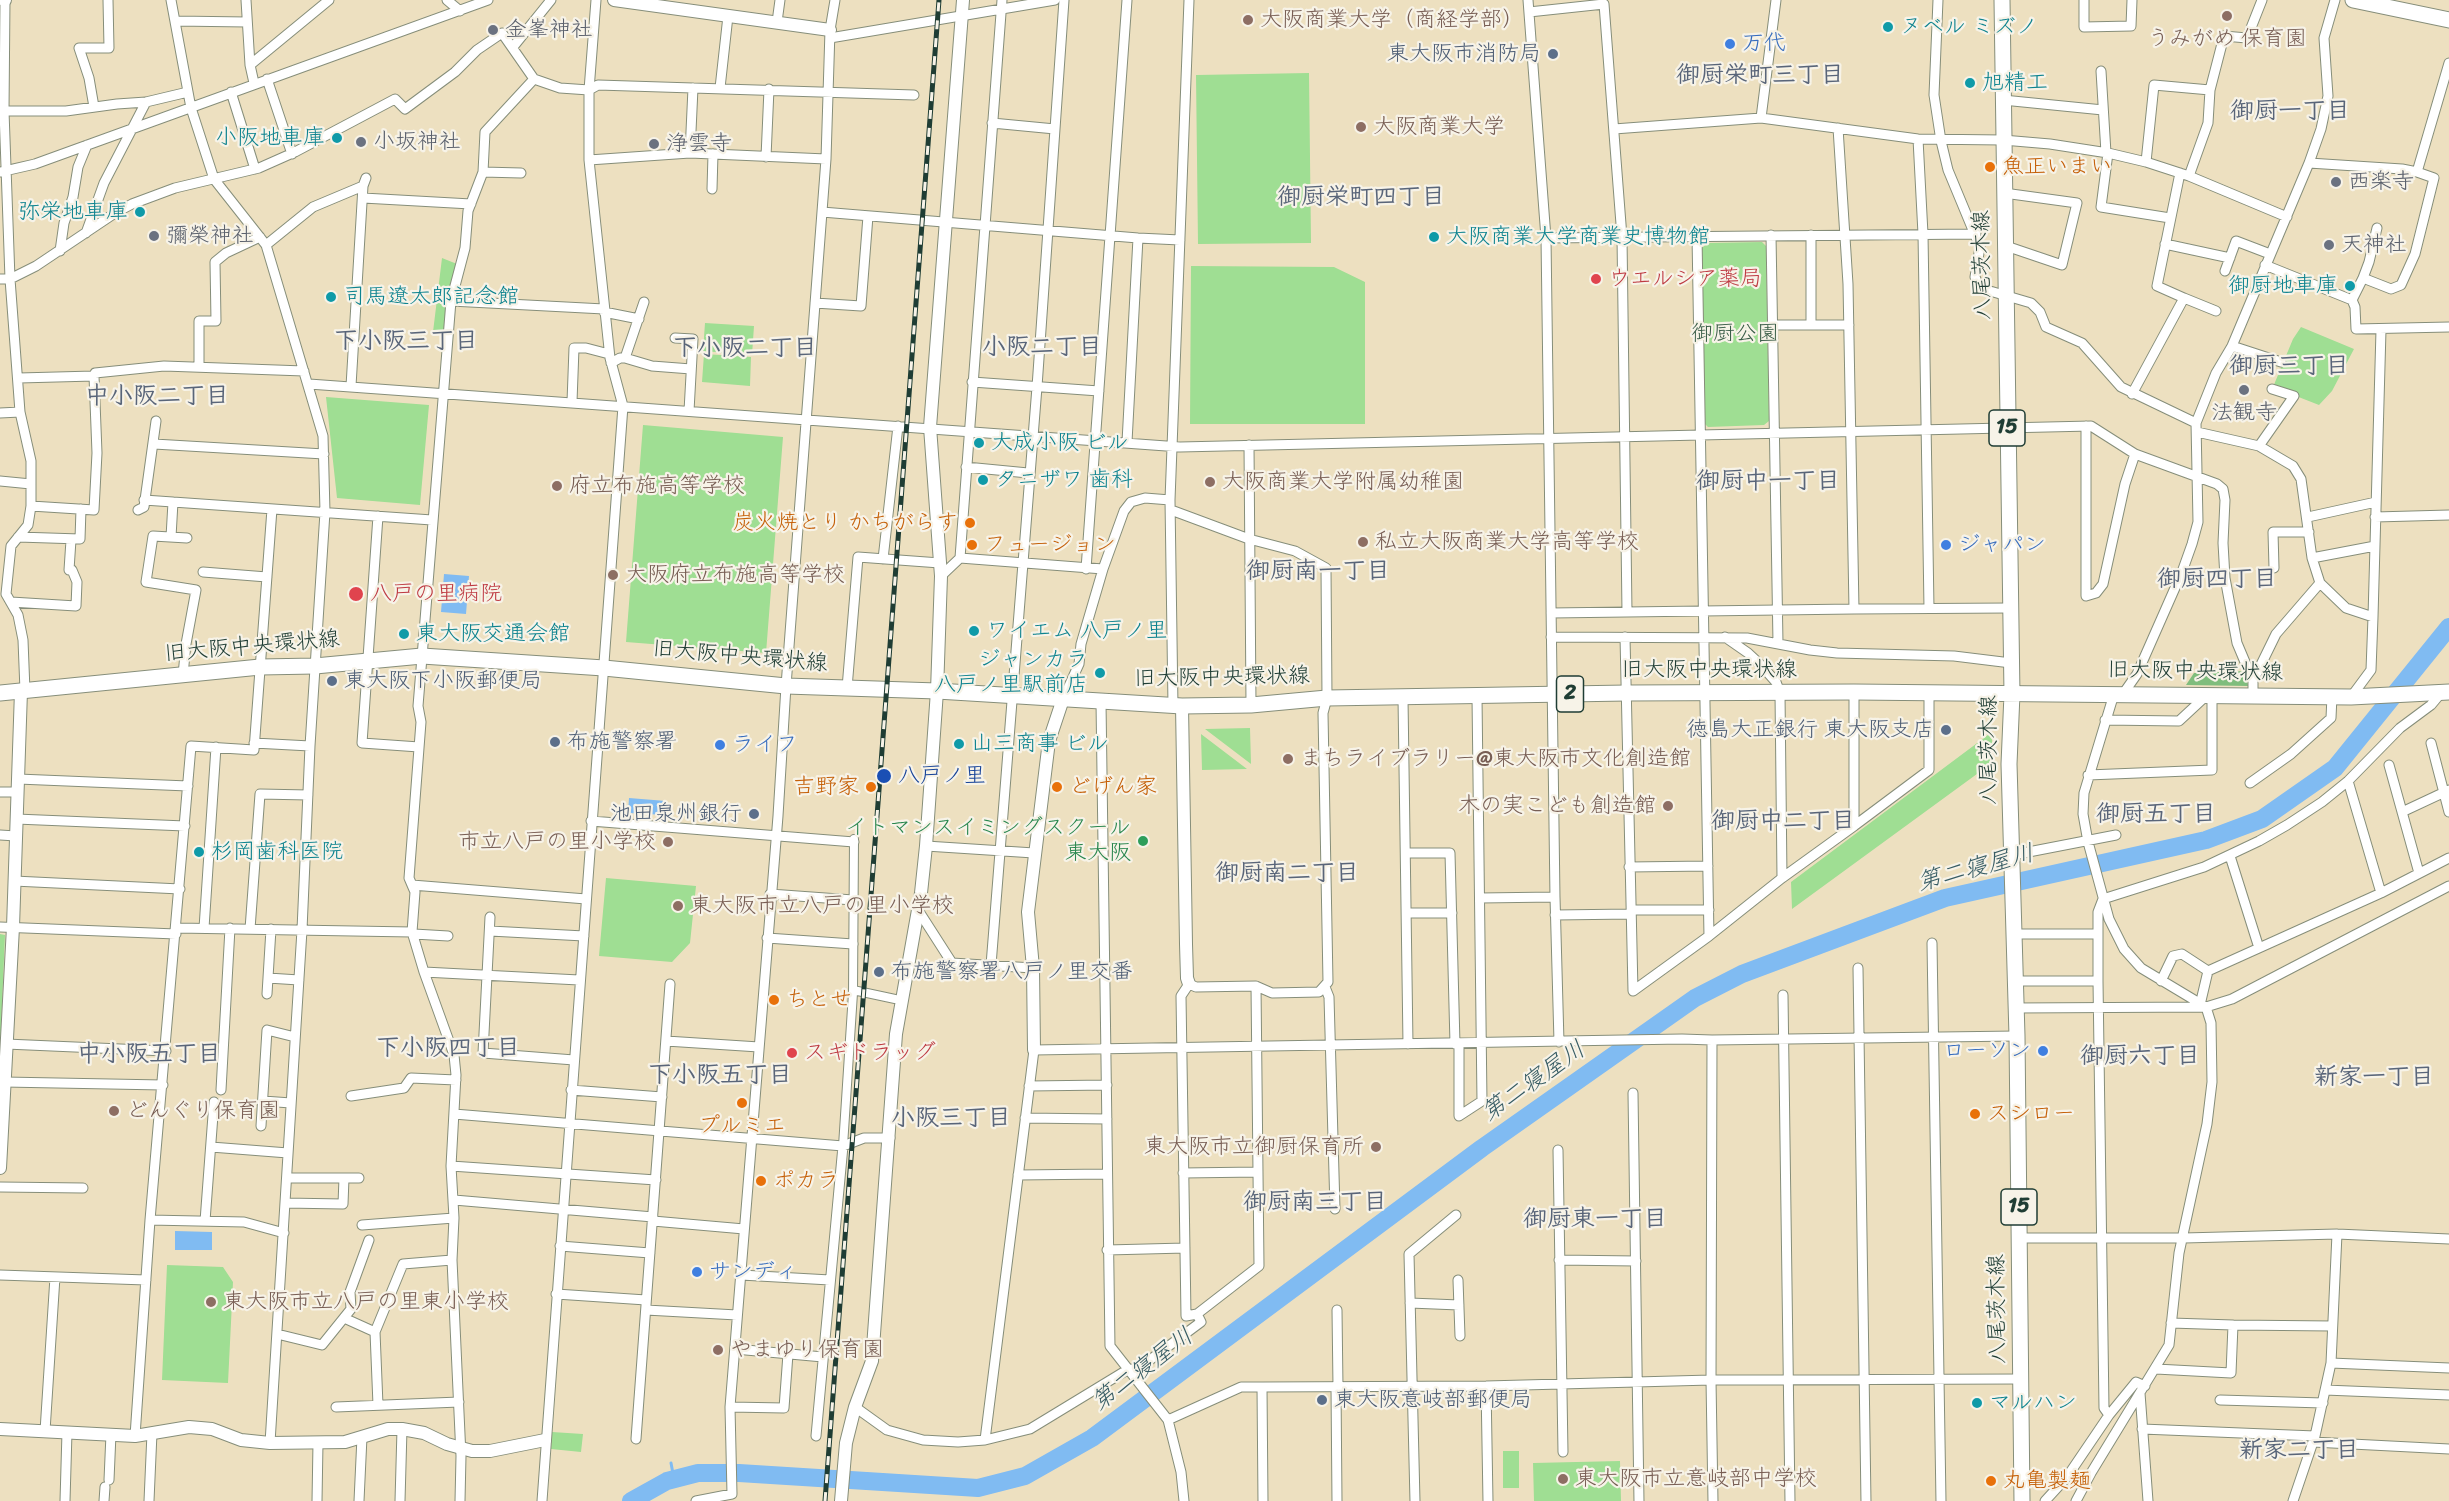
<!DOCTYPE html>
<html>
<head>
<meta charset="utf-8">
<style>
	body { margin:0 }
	canvas { display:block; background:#ede0c0 }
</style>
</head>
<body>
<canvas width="2449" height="1501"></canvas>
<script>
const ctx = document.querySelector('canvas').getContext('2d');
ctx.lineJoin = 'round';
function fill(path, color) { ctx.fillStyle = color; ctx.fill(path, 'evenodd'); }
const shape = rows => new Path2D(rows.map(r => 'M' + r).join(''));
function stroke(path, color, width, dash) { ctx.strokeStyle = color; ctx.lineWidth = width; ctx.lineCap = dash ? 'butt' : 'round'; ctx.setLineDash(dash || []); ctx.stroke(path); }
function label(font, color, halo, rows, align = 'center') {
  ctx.font = font + ' Sriracha,"Klee One",sans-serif'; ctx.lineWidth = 4.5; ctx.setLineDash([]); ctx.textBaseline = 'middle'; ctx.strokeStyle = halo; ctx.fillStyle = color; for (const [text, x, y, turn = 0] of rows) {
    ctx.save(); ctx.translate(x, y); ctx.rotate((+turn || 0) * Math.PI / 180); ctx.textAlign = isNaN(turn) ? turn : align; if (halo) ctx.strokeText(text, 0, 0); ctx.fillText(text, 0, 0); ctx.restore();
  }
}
const green = shape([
	[1309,73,1311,243,1198,244,1196,75],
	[1762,242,1766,246,1769,421,1764,425,1708,427,1705,424,1702,248,1707,243],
	[442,258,457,264,443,333,433,332],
	[1191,266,1334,267,1365,282,1365,424,1190,424],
	[705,323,754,326,752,355,703,351],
	[2301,327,2354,349,2332,391,2319,405,2273,387,2293,339],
	[704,354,751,357,750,386,702,382],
	[326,397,429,405,420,505,337,498],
	[643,425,783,437,766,653,626,642],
	[1250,728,1251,764,1205,729],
	[1992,732,1992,763,1792,909,1791,882],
	[1201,734,1247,769,1202,770],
	[606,878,696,886,690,943,672,962,599,956],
	[0,934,5,935,0,1051],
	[167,1265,223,1267,233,1282,228,1383,162,1380],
	[552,1432,583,1434,581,1452,551,1449],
	[1503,1451,1519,1451,1519,1488,1503,1488],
	[1620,1461,1621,1501,1534,1501,1533,1463]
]);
const forest = shape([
	[2246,671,2248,686,2186,685,2194,673]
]);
const water = shape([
	[444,574,469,576,466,614,441,612],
	[629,798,666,801,665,815,628,813],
	[175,1231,212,1232,212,1250,175,1250]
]);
const stream = shape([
	[671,1463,674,1479]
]);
const river = shape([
	[631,1501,667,1481,698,1473,739,1473,978,1488,1025,1476,1092,1438,1482,1148,1695,998,1742,974,1945,898,2206,840,2262,819,2335,768,2449,627]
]);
const pedestrian = shape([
	[853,990,895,999],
	[843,1146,853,993,854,839]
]);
const minor = shape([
	[5,0,4,111,10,279,20,412,31,461,31,506,28,525,11,546,6,594,18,615,23,640,25,691],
	[171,0,191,108,214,179,266,245,323,436,325,512,310,746,302,930,270,1443],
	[246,0,250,65,254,83],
	[447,0,460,11],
	[1528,0,1546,238,1555,897,1559,1042],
	[1938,0,1934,95,1941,141,1948,170,1980,247,1975,277,1978,284,1990,291,2031,303,2040,312,2046,327,2082,343,2121,387,2196,423],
	[2084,0,2084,27,2131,26,2132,0],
	[1529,12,1604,4,1622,237,1627,612],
	[176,21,247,22],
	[777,22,780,0],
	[830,38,1055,0],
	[513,47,551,0],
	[2449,63,2417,172,2434,178,2415,254,2401,285,2391,289,2363,278,2352,300,2355,307,2356,329,2449,327],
	[250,65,329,0],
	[2101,71,2106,153],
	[267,79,292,154],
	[720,88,728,16],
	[231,92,255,169],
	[2003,100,2103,110],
	[94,107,89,78,79,48,109,48,108,0],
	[4,111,66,111,117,104,146,102,188,92],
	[1761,118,1776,0],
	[992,123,1055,129],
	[1838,128,1848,284,1854,609,2009,608],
	[1614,129,1761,118,1918,139,2003,140,2050,144,2108,153,2146,162,2189,176,2287,217],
	[1918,139,1923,234,1929,608],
	[690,153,693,88],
	[2108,153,2101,207,2170,218],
	[766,157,769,89],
	[589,160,690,153,826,159],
	[2146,162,2154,85,2210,90],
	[2309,163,2402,169,2417,172],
	[0,172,35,164,488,0],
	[483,172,521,173],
	[2189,176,2208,123,2210,90,2224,36,2247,38,2262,0],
	[712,189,713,154],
	[2004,193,2077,203,2062,265,2006,246],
	[363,198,471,204],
	[822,212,1138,238,1180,240],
	[86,233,104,183,146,102],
	[1771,235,1778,643],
	[1811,235,1811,325],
	[1697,236,1709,936],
	[1546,238,1976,234],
	[2165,244,2230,258],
	[266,245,313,207,363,186,366,178],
	[60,251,64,223,73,197,78,167,87,145],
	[2265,265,2352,300],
	[2225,271,2236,241,2270,254],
	[2363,278,2369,262,2377,228],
	[0,279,10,279,36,266,115,213,132,204,175,188,259,168,295,152,395,99,405,109,455,72,477,50,502,33,534,79,560,88,589,90,598,85,914,95],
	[2184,298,2216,311],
	[451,301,604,309],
	[815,303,861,306,868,216],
	[604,312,639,319],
	[1772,325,1849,325],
	[675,338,693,339,689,411],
	[2232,346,2281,362],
	[625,358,644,302],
	[611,363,620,358,625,358,652,366,691,369],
	[199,367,199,321,216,321,215,262,226,253,260,237],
	[19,378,94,376,95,373,164,366,304,371],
	[972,382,1099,391],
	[309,384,1180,447,2091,426,2135,454,2217,484,2223,489,2225,500,2223,543,2225,578,2237,643,2253,681],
	[351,386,363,186],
	[2132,394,2184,298,2157,286,2180,173],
	[572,402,574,348,586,348,609,354],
	[0,413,20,412],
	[2086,426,2086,596,2096,593,2103,584,2125,484,2135,454],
	[2197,432,2259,446,2293,466,2301,479,2312,558,2320,583,2346,608,2373,617,2381,330],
	[1127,442,1138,238],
	[154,444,324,454],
	[1249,445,1251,705],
	[2259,446,2294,396,2272,389],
	[966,467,1028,473],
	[0,481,31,484],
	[144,500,432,520],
	[31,506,94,510,97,453,94,376],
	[138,510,144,507,156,421],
	[1171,510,1249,539,1295,551,1326,568,1327,698,1323,713,1328,982,1319,992,1272,993,1256,986,1196,987,1189,984,1181,996,1186,1316,1197,1314],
	[378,516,362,743,419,747],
	[2308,517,2376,502],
	[2375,517,2449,515],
	[18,537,80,539,81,509],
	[171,537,173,502],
	[960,558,1103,569],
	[2312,558,2375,546],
	[883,559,898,426],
	[2274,568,2273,532,2309,532],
	[1086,569,1127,0],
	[203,572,267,577],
	[941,576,960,558,1002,0],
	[11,602,76,606,77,582,72,570,69,570,71,540],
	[1551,613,1854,609],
	[1551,637,1747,638,1810,650,1837,653,1954,656,2011,663],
	[1625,637,1633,991,1709,936,1782,878,1854,826,1854,692],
	[1725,637,1748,653,1761,665,1776,682,1780,693,1782,878],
	[183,675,186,644,196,590,146,582,153,536,187,538],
	[847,688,858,557,940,563],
	[2123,694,2137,674,2182,572,2192,544,2198,522,2196,423,2216,373,2232,346,2309,163,2321,129,2328,96,2324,38,2335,0],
	[2253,696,2253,681,2276,634,2320,583],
	[2351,697,2371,670,2373,617],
	[1403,698,1408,1044],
	[1063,699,1079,664,1081,644,1103,569,1124,511,1131,502,1145,498,1170,500],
	[1101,702,1110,1346,1168,1420,1181,1472,1184,1501],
	[1173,706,1170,500,1189,0],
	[2105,720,2179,721,2207,695],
	[254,743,310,746],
	[2431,743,2449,812],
	[2389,765,2419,873],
	[2088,775,2212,770,2212,695],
	[18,779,188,786],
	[2348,781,2381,893],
	[2250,783,2291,754,2331,718,2332,696],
	[0,792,17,792],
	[2402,812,2449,790],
	[16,819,185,826],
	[591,821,854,842],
	[1854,826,1929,770,1929,692],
	[0,835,16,836],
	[926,846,1034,853],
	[1406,853,1450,853,1455,1044],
	[2013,855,2116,835],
	[2230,856,2259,948],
	[1629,867,1708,866],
	[14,881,180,889],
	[412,885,586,899],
	[770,894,853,900],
	[1480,898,1555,897],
	[2103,899,2098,912,2098,981,2104,1408,2109,1415],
	[2103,899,2204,867,2259,841,2287,825,2322,802,2348,781,2400,728,2431,705,2441,693],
	[918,910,952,963,1033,968],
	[1631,910,1709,910],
	[1407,913,1452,913],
	[1555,915,1631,914],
	[490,917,483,1053,574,1060],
	[0,927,176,934],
	[177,928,412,932],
	[204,928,216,747],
	[250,929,260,794,308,795],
	[490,931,584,936],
	[414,934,448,936],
	[2014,934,2098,934],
	[767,938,853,944],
	[1932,943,1941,1501],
	[991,965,1037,387,1064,0],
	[1858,968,1866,1501],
	[424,972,579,980],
	[268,978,299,980],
	[2015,981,2098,981],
	[2161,981,2173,956,2182,954,2208,971],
	[1325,987,1329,997,1335,1209],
	[267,994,271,929],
	[1783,995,1790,1501],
	[2200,1005,2208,971,2381,893,2449,858],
	[2015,1008,2206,1007,2232,999,2449,886],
	[1712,1040,1711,1380,1713,1501],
	[666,1041,759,1047],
	[1459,1043,1459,1116,1482,1101,1477,697],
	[6,1044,166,1051],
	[4,1082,163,1085],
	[1029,1086,1107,1085],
	[221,1090,230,928],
	[571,1090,662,1097],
	[1633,1093,1639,1501],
	[351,1096,404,1088,411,1078,456,1080],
	[263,1101,291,1103],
	[454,1114,843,1146,864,1138,890,1138],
	[1025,1118,1107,1119],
	[261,1126,267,1030,295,1037],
	[211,1147,288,1153],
	[1558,1150,1563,1452],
	[451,1166,656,1180],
	[1183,1173,1258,1172],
	[1018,1175,1107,1174],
	[287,1178,359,1178],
	[0,1187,83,1188],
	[454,1200,653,1217],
	[285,1203,343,1204,344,1178],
	[150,1220,244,1222,284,1233],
	[205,1221,214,1102],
	[653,1221,744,1229],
	[362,1225,454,1218],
	[2019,1238,2184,1238,2337,1234,2449,1239],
	[560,1246,650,1253],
	[1107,1250,1185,1248],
	[1559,1260,1636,1261],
	[0,1275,146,1280],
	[741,1275,830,1280],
	[1458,1280,1460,1336],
	[556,1294,646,1300],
	[1410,1303,1459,1305],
	[646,1310,737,1315],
	[1337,1310,1338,1387],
	[344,1318,375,1332,378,1405],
	[2233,1325,2332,1326],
	[375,1332,403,1264,452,1260],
	[277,1334,322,1345,351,1309,350,1292,369,1240],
	[735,1349,823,1357],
	[2331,1363,2449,1368],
	[2156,1369,2231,1373,2233,1325,2171,1323],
	[1486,1386,1488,1501],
	[1336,1387,1337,1501],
	[2325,1390,2449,1395],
	[2140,1393,2148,1501],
	[2220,1400,2323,1403],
	[336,1407,459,1402],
	[730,1407,784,1408,788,1354],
	[855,1407,887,1430,923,1440,958,1442,985,1440,1030,1429,1127,1370,1139,1368,1201,1322,1197,1314,1259,1266,1256,986],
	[1168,1420,1241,1387,1262,1387],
	[2142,1429,2315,1436],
	[45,1431,55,1277],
	[135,1436,150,1220,191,746,254,750,272,509],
	[816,1436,843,1146],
	[636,1439,670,984],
	[985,1440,1034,1050,1682,1039,1712,1040,2017,1036],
	[2313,1442,2449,1449],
	[109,1480,111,1434],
	[65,1501,67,1432],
	[104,1501,105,1487],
	[149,1501,152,1433],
	[317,1501,318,1443],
	[359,1501,362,1437],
	[400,1501,402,1429],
	[460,1501,461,1456,452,1260,454,1218,451,1166,456,1075,454,1055,424,972,412,932,415,892,409,878,421,722,418,706,451,301,465,248,468,211,483,172,485,132,534,79],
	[542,1501,623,406,610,358,589,160,589,90,596,0],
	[696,1501,732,1494,730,1407,778,816,786,686,826,159,830,30,835,0],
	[1263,1501,1262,1387,1486,1386,1711,1380,2022,1379],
	[1415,1501,1409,1254,1456,1215],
	[2045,1501,2067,1477,2109,1415,2136,1382,2145,1386],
	[2076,1501,2091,1473,2169,1345,2179,1253,2207,1124,2212,1082,2211,1023,2206,1007,2141,968,2124,949,2109,919,2088,842,2083,814,2084,793,2114,694],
	[2293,1501,2315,1436,2331,1363,2337,1234]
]);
const tertiary = shape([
	[4,0,5,0],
	[614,0,830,30],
	[1182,706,1186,944,1187,978,1189,984],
	[1034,1050,1033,968,1028,912,1049,741,1063,699],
	[0,1168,13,927,21,691],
	[0,1429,135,1436,189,1427,212,1429,241,1440,270,1443,345,1442,388,1429,402,1429,424,1433,447,1444,472,1451,490,1451,545,1440],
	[841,1501,846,1443,855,1407,872,1361,896,1034,921,893,926,846,937,691,941,576,930,427,963,0]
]);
const primary = shape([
	[2002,0,2012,694,2009,764,2017,1036,2022,1501],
	[2353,0,2449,20],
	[0,693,260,667,315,666,422,656,604,668,786,686,937,691,1182,706,1251,705,1327,698,1627,693,1854,692,2351,697,2449,692]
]);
const rail = shape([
	[825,1501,939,0]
]);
const markers = [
	[2227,16,6,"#8d6e63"],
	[1248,20,6,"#8d6e63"],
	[1888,27,6,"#0f9aa8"],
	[493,30,6,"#6b7280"],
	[1730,44,6,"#3f7fe0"],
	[1553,54,6,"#5c6f8a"],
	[1970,83,6,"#0f9aa8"],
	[1361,127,6,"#8d6e63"],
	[337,138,6,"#0f9aa8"],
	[361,142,6,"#6b7280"],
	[654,144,6,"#6b7280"],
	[1990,167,6,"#e8710a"],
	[2336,182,6,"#6b7280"],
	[140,212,6,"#0f9aa8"],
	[154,236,6,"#6b7280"],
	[1434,237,6,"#0f9aa8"],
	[2329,245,6,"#6b7280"],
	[1596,279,6,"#e0444e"],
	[2350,286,6,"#0f9aa8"],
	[331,297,6,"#0f9aa8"],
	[2244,390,6,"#6b7280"],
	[979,443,6,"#0f9aa8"],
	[983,480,6,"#0f9aa8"],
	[1210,482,6,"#8d6e63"],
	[557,486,6,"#8d6e63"],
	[970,523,6,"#e8710a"],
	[1363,542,6,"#8d6e63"],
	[972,545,6,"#e8710a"],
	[1946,545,6,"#3f7fe0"],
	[613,575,6,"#8d6e63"],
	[356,594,8,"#e0444e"],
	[974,631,6,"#0f9aa8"],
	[404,634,6,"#0f9aa8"],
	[1100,673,6,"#0f9aa8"],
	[332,681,6,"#5c6f8a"],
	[1946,730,6,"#5c6f8a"],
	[555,742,6,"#5c6f8a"],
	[959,744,6,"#0f9aa8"],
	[720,745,6,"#3f7fe0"],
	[1288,759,6,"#8d6e63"],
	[884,776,8,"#1a4fb4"],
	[871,787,6,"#e8710a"],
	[1057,787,6,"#e8710a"],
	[1668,806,6,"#8d6e63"],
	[754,814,6,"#5c6f8a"],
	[1143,841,6,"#2e9e5b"],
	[668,842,6,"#8d6e63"],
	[199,852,6,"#0f9aa8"],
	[678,906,6,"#8d6e63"],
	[879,972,6,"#5c6f8a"],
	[774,1000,6,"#e8710a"],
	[2043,1051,6,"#3f7fe0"],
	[792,1053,6,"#e0444e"],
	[742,1103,6,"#e8710a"],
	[114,1111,6,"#8d6e63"],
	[1975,1114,6,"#e8710a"],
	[1376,1147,6,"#8d6e63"],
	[761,1181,6,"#e8710a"],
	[697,1272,6,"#3f7fe0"],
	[211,1302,6,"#8d6e63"],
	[718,1350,6,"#8d6e63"],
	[1322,1400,6,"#5c6f8a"],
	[1977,1403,6,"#0f9aa8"],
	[1563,1479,6,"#8d6e63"],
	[1991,1481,6,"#e8710a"]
];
const shields = [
	[2007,428,36],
	[1570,694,27],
	[2019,1207,36]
];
const shieldNames = [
	["15",2007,428],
	["2",1570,694],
	["15",2019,1207]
];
const educationNames = [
	["大阪商業大学（商経学部）",1260,20],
	["うみがめ 保育園",2227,39,"center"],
	["大阪商業大学",1373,127],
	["大阪商業大学附属幼稚園",1222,482],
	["府立布施高等学校",569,486],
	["私立大阪商業大学高等学校",1375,542],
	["大阪府立布施高等学校",625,575],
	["まちライブラリー@東大阪市文化創造館",1300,759],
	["木の実こども創造館",1656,806,"right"],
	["市立八戸の里小学校",656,842,"right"],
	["東大阪市立八戸の里小学校",690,906],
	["どんぐり保育園",126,1111],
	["東大阪市立御厨保育所",1364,1147,"right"],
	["東大阪市立八戸の里東小学校",223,1302],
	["やまゆり保育園",730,1350],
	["東大阪市立意岐部中学校",1575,1479]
];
const cultureNames = [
	["ヌベル ミズノ",1900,27],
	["旭精工",1982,83],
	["小阪地車庫",325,138,"right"],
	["弥栄地車庫",128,212,"right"],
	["大阪商業大学商業史博物館",1446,237],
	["御厨地車庫",2338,286,"right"],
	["司馬遼太郎記念館",343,297],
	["大成小阪 ビル",991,443],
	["タニザワ 歯科",995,480],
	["ワイエム 八戸ノ里",986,631],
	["東大阪交通会館",416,634],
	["ジャンカラ",1088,660,"right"],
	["八戸ノ里駅前店",1088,685,"right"],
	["山三商事 ビル",971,744],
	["杉岡歯科医院",211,852],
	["マルハン",1989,1403]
];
const worshipNames = [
	["金峯神社",505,30],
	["小坂神社",373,142],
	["浄雲寺",666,144],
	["西楽寺",2348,182],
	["彌榮神社",166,236],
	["天神社",2341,245],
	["法観寺",2244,413,"center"]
];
const shopNames = [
	["万代",1742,44],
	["ジャパン",1958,545],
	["ライフ",732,745],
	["ローソン",2031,1051,"right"],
	["サンディ",709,1272]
];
const serviceNames = [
	["東大阪市消防局",1541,54,"right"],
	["東大阪下小阪郵便局",344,681],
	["徳島大正銀行 東大阪支店",1934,730,"right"],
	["布施警察署",567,742],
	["池田泉州銀行",742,814,"right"],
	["布施警察署八戸ノ里交番",891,972],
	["東大阪意岐部郵便局",1334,1400]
];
const foodNames = [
	["魚正いまい",2002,167],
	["炭火焼とり かちがらす",958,523,"right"],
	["フュージョン",984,545],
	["吉野家",859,787,"right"],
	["どげん家",1069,787],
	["ちとせ",786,1000],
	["スシロー",1987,1114],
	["プルミエ",742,1126,"center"],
	["ポカラ",773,1181],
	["丸亀製麺",2003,1481]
];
const streetNames = [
	["八尾茨木線",1983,265,-91],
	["旧大阪中央環状線",252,647,-5],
	["旧大阪中央環状線",740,657,5],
	["旧大阪中央環状線",1709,670],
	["旧大阪中央環状線",2195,672,1],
	["旧大阪中央環状線",1222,678,-1],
	["八尾茨木線",1989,750,-90],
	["八尾茨木線",1998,1309,-91]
];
const healthNames = [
	["ウエルシア薬局",1608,279],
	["八戸の里病院",370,594],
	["スギドラッグ",804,1053]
];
const parkNames = [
	["御厨公園",1735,334]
];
const transitNames = [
	["八戸ノ里",898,776]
];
const leisureNames = [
	["イトマンスイミングスクール",1131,828],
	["東大阪",1131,853]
];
const neighbourhoodNames = [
	["御厨栄町三丁目",1760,76],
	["御厨一丁目",2290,112],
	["御厨栄町四丁目",1361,198],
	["下小阪三丁目",406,342],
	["小阪二丁目",1042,348],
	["下小阪二丁目",745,349],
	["御厨三丁目",2289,367],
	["中小阪二丁目",157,397],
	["御厨中一丁目",1768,482],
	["御厨南一丁目",1318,572],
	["御厨四丁目",2217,580],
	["御厨五丁目",2156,815],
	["御厨中二丁目",1783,822],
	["御厨南二丁目",1287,874],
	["下小阪四丁目",448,1049],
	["中小阪五丁目",149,1055],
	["御厨六丁目",2140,1057],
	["下小阪五丁目",720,1076],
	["新家一丁目",2374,1078],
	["小阪三丁目",951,1119],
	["御厨南三丁目",1315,1203],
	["御厨東一丁目",1595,1220],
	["新家二丁目",2299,1451]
];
const waterNames = [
	["第二寝屋川",1976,869,-15],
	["第二寝屋川",1534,1082,-35],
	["第二寝屋川",1143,1370,-37]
];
fill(green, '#9fde93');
fill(forest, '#7fbd7d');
fill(water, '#80bbf2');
stroke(stream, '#80bbf2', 3);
stroke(river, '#80bbf2', 18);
stroke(pedestrian, '#868e7a', 10);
stroke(minor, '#868e7a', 11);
stroke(tertiary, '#868e7a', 14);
stroke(primary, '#868e7a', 17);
stroke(pedestrian, '#fff', 8);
stroke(minor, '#fff', 9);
stroke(tertiary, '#fff', 12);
stroke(primary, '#fff', 15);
stroke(rail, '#1f3d34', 5);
stroke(rail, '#f7f3e8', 3, [9]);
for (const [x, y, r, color] of markers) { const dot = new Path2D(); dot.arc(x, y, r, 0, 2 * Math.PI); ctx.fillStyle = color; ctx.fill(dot); stroke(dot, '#f7f3e8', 2); }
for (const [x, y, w] of shields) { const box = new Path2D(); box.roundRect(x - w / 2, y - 18, w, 36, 4.5); ctx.fillStyle = '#f7f3e8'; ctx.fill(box); stroke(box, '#1f3d34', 1.5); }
label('bold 21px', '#1f3d34', null, shieldNames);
label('22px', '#785e54', '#f7f3e8', educationNames, 'left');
label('22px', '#0d838f', '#f7f3e8', cultureNames, 'left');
label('22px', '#5b616d', '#f7f3e8', worshipNames, 'left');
label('22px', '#366cbe', '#f7f3e8', shopNames, 'left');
label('22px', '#4e5e75', '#f7f3e8', serviceNames, 'left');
label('22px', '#c56008', '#f7f3e8', foodNames, 'left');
label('22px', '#1f3d34', '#f7f3e8', streetNames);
label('22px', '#be3a42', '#f7f3e8', healthNames, 'left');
label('22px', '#395d47', '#f7f3e8', parkNames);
label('22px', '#164399', '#f7f3e8', transitNames, 'left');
label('22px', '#27864d', '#f7f3e8', leisureNames, 'right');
label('bold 24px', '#596579', '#f7f3e8', neighbourhoodNames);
label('italic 24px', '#375c64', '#f7f3e8', waterNames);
</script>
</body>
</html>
